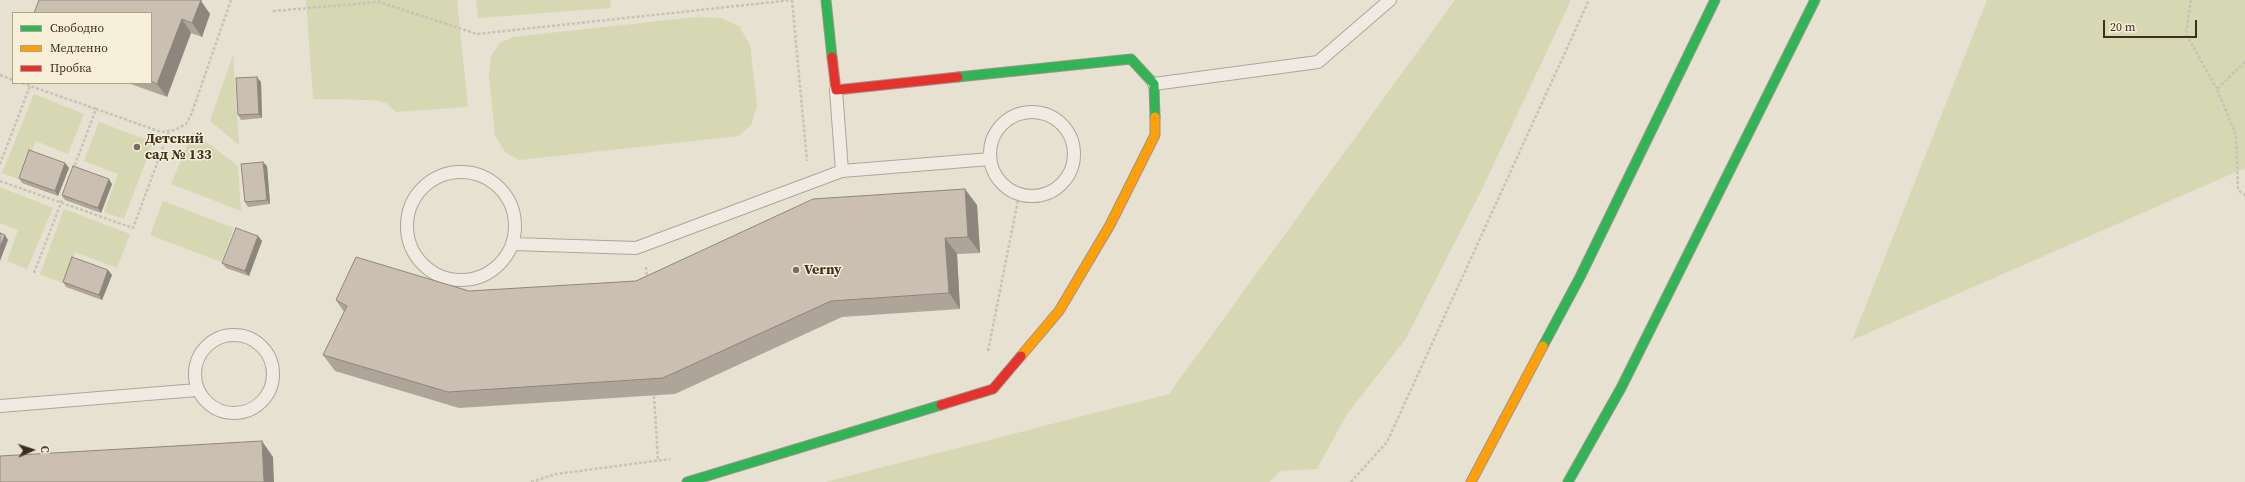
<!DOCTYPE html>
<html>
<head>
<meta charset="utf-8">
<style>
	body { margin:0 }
	#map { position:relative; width:2245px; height:482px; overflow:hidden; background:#e7e1d1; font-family:"Source Serif 4",serif }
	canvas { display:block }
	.legend { position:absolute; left:12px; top:12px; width:140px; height:72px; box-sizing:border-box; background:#f7efd8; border:1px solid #ada28e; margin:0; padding:5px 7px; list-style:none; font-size:12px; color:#3d2f20 }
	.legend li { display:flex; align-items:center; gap:8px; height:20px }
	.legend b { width:20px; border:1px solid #ada28e }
	.north { position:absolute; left:12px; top:430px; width:40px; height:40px; -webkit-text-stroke:3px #f7efd8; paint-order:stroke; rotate:87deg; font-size:11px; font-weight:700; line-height:16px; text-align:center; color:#3d2f20 }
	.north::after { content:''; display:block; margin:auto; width:14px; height:18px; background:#3d2f20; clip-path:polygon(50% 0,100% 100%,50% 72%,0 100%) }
	.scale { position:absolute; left:2103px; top:20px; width:94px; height:18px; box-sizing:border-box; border:2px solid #3d2f20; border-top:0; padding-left:5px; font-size:12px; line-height:14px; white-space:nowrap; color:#3d2f20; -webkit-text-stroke:3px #f7efd8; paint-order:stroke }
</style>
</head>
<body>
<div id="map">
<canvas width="2245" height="482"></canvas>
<ul class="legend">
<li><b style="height:5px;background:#30b455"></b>Свободно</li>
<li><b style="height:5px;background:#ff9f0a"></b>Медленно</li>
<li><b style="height:5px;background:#e5322d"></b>Пробка</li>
</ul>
<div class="north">С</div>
<div class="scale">20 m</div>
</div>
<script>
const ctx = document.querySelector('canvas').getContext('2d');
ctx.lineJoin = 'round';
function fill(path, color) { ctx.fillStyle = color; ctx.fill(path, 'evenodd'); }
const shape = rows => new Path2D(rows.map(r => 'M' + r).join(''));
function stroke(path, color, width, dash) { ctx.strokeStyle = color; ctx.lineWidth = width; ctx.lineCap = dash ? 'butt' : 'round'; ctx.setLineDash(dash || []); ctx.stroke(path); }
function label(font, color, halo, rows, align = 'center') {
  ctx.font = font + ' "Source Serif 4",serif'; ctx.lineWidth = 3; ctx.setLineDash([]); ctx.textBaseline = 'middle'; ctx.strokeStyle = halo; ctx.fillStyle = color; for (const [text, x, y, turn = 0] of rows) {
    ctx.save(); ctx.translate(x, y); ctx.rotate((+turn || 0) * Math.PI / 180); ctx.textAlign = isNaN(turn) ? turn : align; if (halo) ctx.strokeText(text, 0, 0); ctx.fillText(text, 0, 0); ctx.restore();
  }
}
const green = shape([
	[306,0,457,0,468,107,396,112,386,103,373,100,313,99],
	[476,0,610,0,611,8,478,18],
	[1455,0,1571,0,1481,191,1405,340,1347,414,1317,469,1280,471,1270,482,825,482,1169,394],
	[1987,0,2245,0,2245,168,1852,340],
	[696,17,721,18,739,26,750,45,757,106,751,125,739,136,519,160,506,153,495,136,489,76,491,56,500,43,513,37],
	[233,55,239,145,210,121],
	[34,94,84,114,68,154,36,141,21,180,2,173],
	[99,122,153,142,124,219,104,212,118,174,84,161],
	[193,132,238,166,241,211,171,184],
	[0,187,53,208,27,269,7,261,18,230,0,223],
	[163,201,234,228,221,262,150,235],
	[64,209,130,234,117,268,75,252,63,283,40,274]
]);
const path = shape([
	[792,0,807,161],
	[2191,0,2186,34,2217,89],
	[273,11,379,2,477,34,792,0],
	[2245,62,2217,89,2236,135,2238,190,2245,195],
	[0,75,13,80],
	[22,83,96,109],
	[0,164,30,86],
	[73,170,96,109,161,132,175,130,186,124,191,115,231,0],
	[0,181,133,228,169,131],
	[646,267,647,278],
	[34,273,64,195],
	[988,351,1019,195],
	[654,396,658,460],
	[531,482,556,474,670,459],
	[1351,482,1387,442,1589,0]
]);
const lane = shape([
	[1154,84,1318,62,1390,0],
	'990 154a42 42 0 1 1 84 0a42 42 0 1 1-84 0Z',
	[842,171,990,159],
	'407 226a54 54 0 1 1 108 0a54 54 0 1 1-108 0Z',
	[513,244,636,248,842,171,836,90],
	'195 374a39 39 0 1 1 78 0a39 39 0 1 1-78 0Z',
	[0,406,197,390]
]);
const fast = shape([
	[826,0,832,57],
	[958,77,1131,59,1154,84,1155,117],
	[1543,346,1580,277,1715,0],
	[687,482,941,405],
	[1568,482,1621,388,1815,0]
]);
const slow = shape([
	[1021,356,1059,311,1110,225,1155,135,1155,117],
	[1471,482,1543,346]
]);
const jam = shape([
	[832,57,836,90,958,77],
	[941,405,993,389,1021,356]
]);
const wall = shape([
	[201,1,210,14,202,37,191,33,167,97,128,83,151,83,151,13],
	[261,82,262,118,241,120,238,115],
	[65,163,69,168,58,196,22,183,19,178],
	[267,166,270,204,248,207,245,202],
	[112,184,101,213,65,200,62,195],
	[977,205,980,253,957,254,960,309,842,317,675,394,459,408,335,371,323,355,344,312,336,300,636,281],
	[258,236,262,241,249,276,226,268,222,263],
	[108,270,112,275,102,300,66,287,63,282]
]);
const shadedWall = shape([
	[192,0,202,0,201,1,210,14,202,37,192,23],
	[182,19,191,33,167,97,157,84],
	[257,77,261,82,262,118,259,114],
	[263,162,267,166,270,204,267,200],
	[65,163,69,168,58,196,55,191],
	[109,179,112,184,101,213,98,208],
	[965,189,977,205,980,253,968,237],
	[5,235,8,240,0,261,0,247],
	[258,236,262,241,249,276,245,271],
	[945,238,957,254,960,309,949,293],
	[108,270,112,275,102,300,99,295],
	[262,441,273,457,274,482,264,482]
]);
const building = shape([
	[39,0,201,0,192,23,182,19,157,84,151,81,151,13,34,13,39,0],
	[257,77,259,114,238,115,236,78,257,77],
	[29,150,65,163,55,191,19,178,29,150],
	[263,162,267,200,245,202,241,164,263,162],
	[73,166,109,179,98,208,62,195,73,166],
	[965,189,968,237,945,238,949,293,831,301,663,378,448,392,323,355,347,306,336,300,356,257,469,291,636,281,813,199,965,189],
	[236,228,258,236,245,271,222,263,236,228],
	[0,233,5,235,0,247,0,233],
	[72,257,108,270,99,295,63,282,72,257],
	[262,441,264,482,0,482,0,456,262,441]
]);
const markers = [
	[137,147,4,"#786d5e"],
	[796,270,4,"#786d5e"]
];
const poiNames = [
	["Детский",145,139],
	["сад № 133",145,155],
	["Verny",804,270]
];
fill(green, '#d6d7b3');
stroke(lane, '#ada699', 14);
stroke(fast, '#9c958a', 11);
stroke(slow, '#9c958a', 11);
stroke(jam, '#9c958a', 11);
stroke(path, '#c8c2b9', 2.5, [3, 2]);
stroke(lane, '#efebe3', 12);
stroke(fast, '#30b455', 9);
stroke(slow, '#ff9f0a', 9);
stroke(jam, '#e5322d', 9);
fill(wall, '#afa499');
fill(shadedWall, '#8e867d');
fill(building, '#cbbfb2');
stroke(building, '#8e867d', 1);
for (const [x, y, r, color] of markers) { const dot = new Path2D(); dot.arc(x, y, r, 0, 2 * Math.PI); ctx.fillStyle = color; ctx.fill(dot); stroke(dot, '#f7efd8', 1.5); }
label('bold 14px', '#3d2f20', '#f7efd8', poiNames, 'left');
</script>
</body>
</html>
